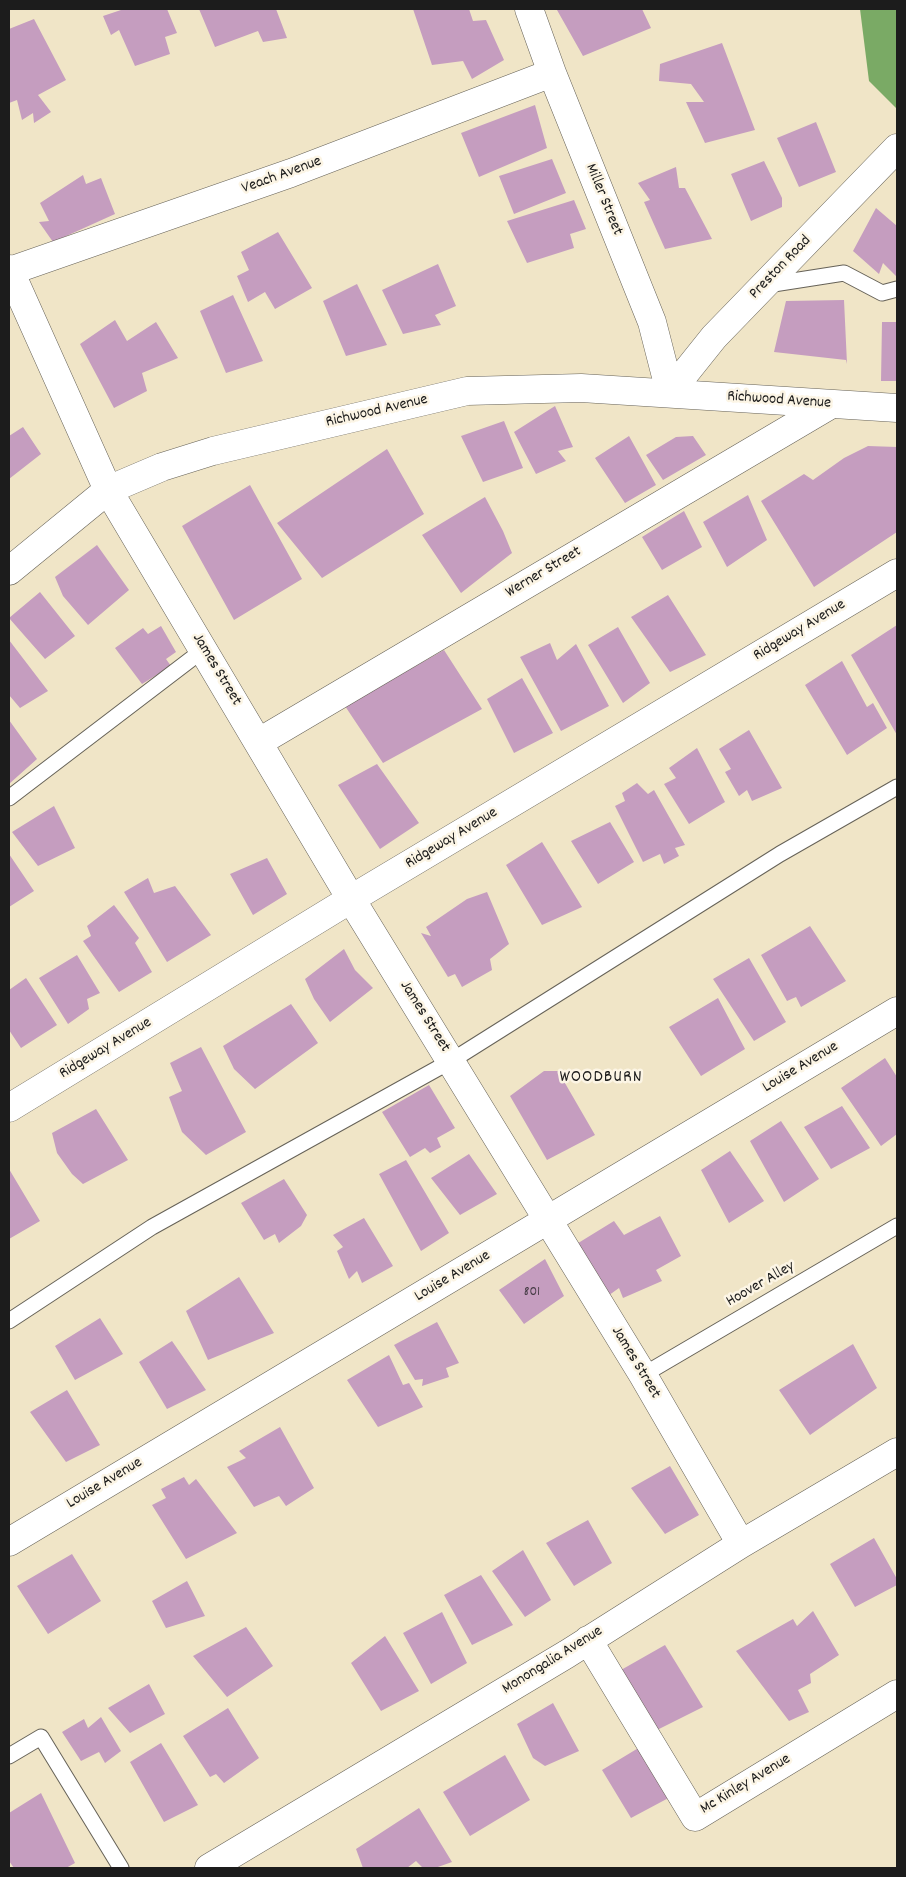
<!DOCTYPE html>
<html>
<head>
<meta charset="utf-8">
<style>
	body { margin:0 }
	#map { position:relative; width:906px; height:1877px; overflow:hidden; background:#f0e5c7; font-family:Dekko,sans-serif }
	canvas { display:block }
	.frame { position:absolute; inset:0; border:10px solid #1c1c1c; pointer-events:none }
</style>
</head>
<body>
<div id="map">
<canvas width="906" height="1877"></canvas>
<div class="frame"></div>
</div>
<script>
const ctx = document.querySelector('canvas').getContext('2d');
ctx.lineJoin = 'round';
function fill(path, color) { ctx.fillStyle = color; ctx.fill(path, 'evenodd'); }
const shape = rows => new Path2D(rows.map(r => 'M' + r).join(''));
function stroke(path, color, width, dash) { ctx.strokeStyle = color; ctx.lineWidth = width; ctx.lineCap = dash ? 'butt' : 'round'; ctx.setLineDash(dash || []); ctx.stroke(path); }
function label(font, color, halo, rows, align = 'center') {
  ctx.font = font + ' Dekko,sans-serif'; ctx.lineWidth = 5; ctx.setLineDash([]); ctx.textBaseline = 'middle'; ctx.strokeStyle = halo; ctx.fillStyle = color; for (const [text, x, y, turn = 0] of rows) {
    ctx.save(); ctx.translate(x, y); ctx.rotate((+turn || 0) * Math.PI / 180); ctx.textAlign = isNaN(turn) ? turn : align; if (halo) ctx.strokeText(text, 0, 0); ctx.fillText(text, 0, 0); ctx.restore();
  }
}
const forest = shape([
	[860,9,897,9,897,109,869,81]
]);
const building = shape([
	[124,9,167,9,177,33,165,37,170,54,135,66,119,30,111,35,103,16],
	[199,9,276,9,287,38,263,42,258,31,215,47],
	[413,9,469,9,473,21,486,20,504,60,472,79,463,61,432,65],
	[561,9,642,9,651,28,583,56,557,10],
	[34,19,66,80,38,95,51,112,34,123,33,113,22,120,17,100,9,103,9,29],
	[722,43,755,130,705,143,686,102,704,102,691,84,659,81,660,64],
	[535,105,547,148,479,177,461,133],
	[816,122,836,172,799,187,777,138],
	[552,159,566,193,514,214,499,176],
	[764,161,782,198,782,207,751,221,731,174],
	[676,167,679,188,685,188,712,239,665,249,644,202,650,200,638,183],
	[83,175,86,184,101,178,115,214,53,242,39,222,49,221,40,203],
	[574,200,586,229,570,234,574,248,527,263,507,221],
	[876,208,897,226,897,277,883,263,879,274,853,251],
	[278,232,312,288,275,309,265,292,248,302,237,276,249,270,241,252],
	[438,264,456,306,435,315,441,325,403,334,382,290],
	[357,284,387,345,346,356,323,301],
	[233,295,263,361,226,373,200,311],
	[844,300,847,364,846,360,774,352,786,301],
	[115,320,127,341,156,322,178,358,142,373,147,391,114,408,80,344],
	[882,322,897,322,897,381,881,381],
	[555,406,573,447,558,451,566,461,536,474,514,432],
	[504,421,523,468,483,482,461,436],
	[23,427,41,454,9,479,9,436],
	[629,436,656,485,625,503,595,458],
	[693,436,706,455,663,480,646,455,676,437],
	[868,446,897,447,897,532,814,587,761,501,804,474,813,480,844,458],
	[387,449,424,514,322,578,277,523],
	[250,485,302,579,234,620,182,526],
	[748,495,767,540,727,567,703,522],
	[485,497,503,531,512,553,461,593,422,535],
	[684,511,702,547,662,570,642,537],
	[97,545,129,590,88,625,63,596,55,577],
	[40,592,75,636,45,659,9,618],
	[668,595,706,655,670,672,631,617],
	[897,625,897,735,851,655],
	[161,626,176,652,166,659,171,666,142,684,115,648,143,628,148,634],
	[618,627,650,683,623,703,588,645],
	[9,640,48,691,20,708,9,695],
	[550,643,557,660,576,644,609,706,561,731,520,657],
	[444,650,482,709,383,763,345,706],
	[842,661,867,707,873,703,887,728,847,755,805,685],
	[522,678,553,733,514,753,487,699],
	[9,720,37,759,9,784],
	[749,730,782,788,752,801,747,790,739,796,725,772,731,769,719,749],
	[697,748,725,802,689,824,664,784,676,778,669,768],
	[377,764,419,823,380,849,338,785],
	[637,783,648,794,654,790,685,845,675,848,679,856,664,864,660,854,643,862,615,806,625,801,622,793],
	[54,806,75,848,38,866,12,832],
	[610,822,634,862,598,884,571,841],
	[542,842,582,907,542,925,506,865],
	[9,854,34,891,9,907],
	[267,858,287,894,253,915,230,874],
	[148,878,154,893,175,886,211,935,167,962,124,892],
	[487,892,509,944,490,959,492,970,462,987,455,974,448,977,421,933,431,936,426,927,467,899],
	[114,905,139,938,135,943,152,972,119,992,83,941,91,936,87,926],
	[810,926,846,981,801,1007,796,997,787,1001,761,955],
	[344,949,355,970,373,988,330,1022,314,999,305,979],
	[77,955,100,993,87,999,89,1009,68,1024,39,978],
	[749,958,786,1022,754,1041,713,979],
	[26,978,57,1025,21,1048,9,1030,9,990],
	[718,998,745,1049,701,1076,669,1027],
	[291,1004,318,1043,255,1089,234,1069,223,1046],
	[201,1047,246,1132,206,1155,182,1132,169,1097,182,1091,170,1063],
	[885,1058,897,1077,897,1134,881,1146,841,1088],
	[544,1071,558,1071,595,1135,547,1160,510,1096],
	[429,1085,455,1128,437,1138,441,1147,430,1153,425,1148,410,1157,382,1112],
	[842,1106,870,1148,831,1169,804,1127],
	[96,1109,128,1160,83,1184,72,1174,57,1153,52,1133],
	[781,1121,819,1179,784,1202,750,1141],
	[730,1151,764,1201,729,1223,701,1170],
	[469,1154,497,1194,460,1215,431,1178],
	[406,1160,449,1233,421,1251,379,1174],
	[9,1169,40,1221,9,1239],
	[284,1179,307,1215,301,1226,279,1243,275,1234,264,1240,241,1203],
	[660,1216,681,1256,656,1270,662,1281,623,1298,619,1288,605,1298,575,1245,614,1221,624,1235],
	[364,1218,393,1266,362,1283,357,1271,349,1279,337,1251,343,1247,333,1235],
	[545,1259,564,1296,524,1324,499,1290],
	[239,1277,274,1333,208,1360,186,1311],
	[100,1318,123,1354,75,1380,55,1346],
	[437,1322,459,1363,446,1368,449,1377,422,1386,423,1379,415,1380,394,1345],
	[172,1341,206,1390,167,1409,139,1362],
	[853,1344,877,1388,810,1435,779,1390],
	[389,1355,403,1385,409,1383,423,1407,378,1427,347,1380],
	[67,1390,100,1445,66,1462,30,1412],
	[280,1427,314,1488,286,1506,279,1496,254,1507,227,1467,246,1458,239,1451],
	[670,1466,699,1515,665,1534,631,1488],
	[184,1477,189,1485,196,1479,237,1533,186,1559,152,1505,166,1498,161,1489],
	[588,1520,612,1563,574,1586,546,1543],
	[874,1538,897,1579,897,1585,855,1607,830,1564],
	[523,1550,551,1600,525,1617,492,1571],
	[72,1554,101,1601,48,1634,17,1586],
	[481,1575,513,1625,472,1645,444,1595],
	[187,1581,205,1616,166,1628,152,1601],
	[813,1611,839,1655,810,1674,811,1683,798,1690,809,1712,789,1721,736,1651,793,1619,797,1626],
	[442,1612,467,1663,431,1684,403,1633],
	[246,1627,273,1666,227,1697,193,1656],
	[385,1636,419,1691,381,1711,351,1663],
	[665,1645,703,1707,657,1730,621,1670],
	[149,1684,165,1714,130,1733,108,1708],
	[553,1703,579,1751,545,1766,533,1758,517,1724],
	[228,1708,259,1758,224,1783,216,1774,210,1777,183,1736],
	[101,1717,121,1751,105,1763,99,1752,81,1761,62,1732,84,1719,88,1728],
	[161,1743,198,1805,164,1822,130,1762],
	[645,1744,676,1794,631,1818,602,1770],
	[505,1755,530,1800,470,1836,443,1792],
	[41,1793,75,1863,66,1868,14,1868,9,1861,9,1813],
	[419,1808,452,1862,435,1868,423,1868,416,1861,407,1868,363,1868,356,1849]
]);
const lane = shape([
	[767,285,844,273,882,293,897,289],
	[9,798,203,650],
	[9,1321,152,1227,451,1061,780,854,897,787],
	[643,1375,897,1226],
	[9,1756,41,1737,121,1868]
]);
const street = shape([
	[529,9,552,73,652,322,670,392],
	[10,271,291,173,552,73],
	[670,392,714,337,897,148],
	[9,571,108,490,351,899,643,1375,741,1544],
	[259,742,830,405],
	[9,1108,351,899,897,573],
	[9,1542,897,1011],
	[588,1640,695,1817,897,1694],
	[209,1868,567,1654,741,1544,897,1452]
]);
const secondary = shape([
	[9,269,108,490,162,467,213,451,467,391,581,388,897,408]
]);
const numberNames = [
	["801",532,1293]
];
const streetNames = [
	["Veach Avenue",282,176,-20],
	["Miller Street",603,200,68],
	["Preston Road",781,268,-46],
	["Richwood Avenue",779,401,4],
	["Richwood Avenue",377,412,-13],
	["Werner Street",544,573,-31],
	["Ridgeway Avenue",800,631,-31],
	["James Street",216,670,59],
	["Ridgeway Avenue",452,839,-31],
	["James Street",424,1017,58],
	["Ridgeway Avenue",106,1049,-31],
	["Louise Avenue",801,1068,-31],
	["Louise Avenue",453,1277,-31],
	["Hoover Alley",761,1285,-30],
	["James Street",635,1363,59],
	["Louise Avenue",105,1484,-31],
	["Monongalia Avenue",553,1661,-32],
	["Mc Kinley Avenue",746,1785,-31]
];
const neighbourhoodNames = [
	["WOODBURN",601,1079]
];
fill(forest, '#7aaa65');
fill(building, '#c59dbf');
stroke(lane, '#666258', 17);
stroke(street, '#666258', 29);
stroke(secondary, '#666258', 29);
stroke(lane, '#fff', 15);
stroke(street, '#fff', 28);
stroke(secondary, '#fff', 28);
label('14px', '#463c45', null, numberNames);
label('16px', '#1c1c1c', '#fcf5e5', streetNames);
ctx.letterSpacing = '1px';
label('18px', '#1c1c1c', '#fcf5e5', neighbourhoodNames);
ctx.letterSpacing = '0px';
</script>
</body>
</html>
